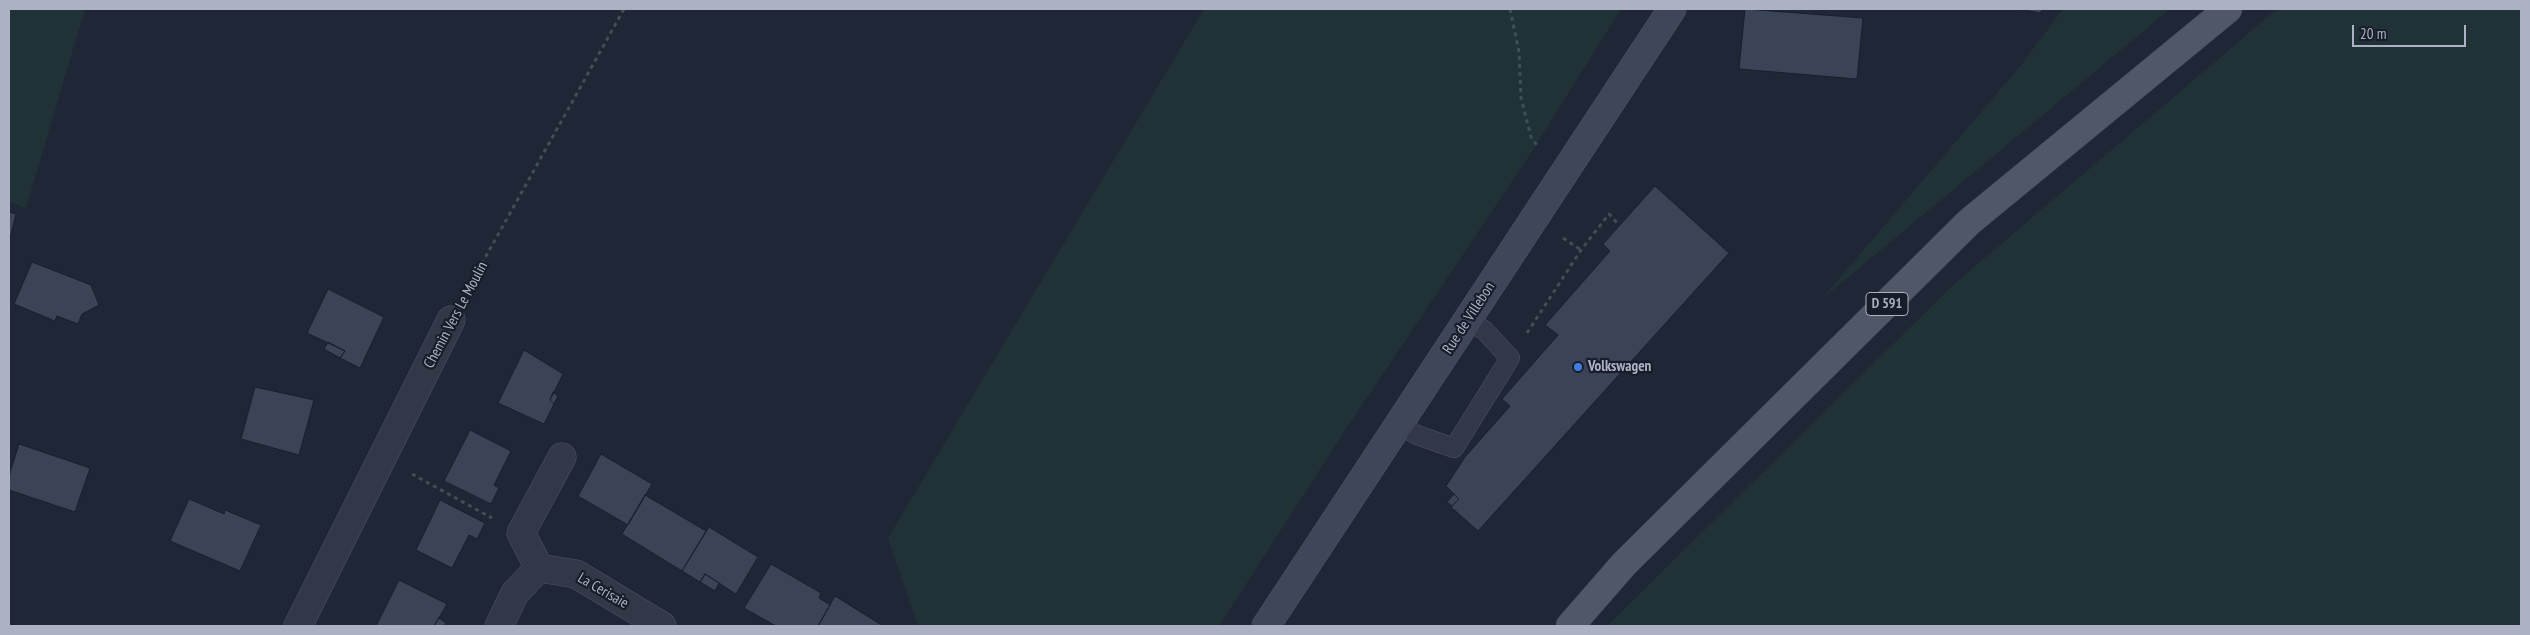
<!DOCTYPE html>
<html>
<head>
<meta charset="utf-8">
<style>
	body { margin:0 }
	#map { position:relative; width:2530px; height:635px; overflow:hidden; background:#1f2636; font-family:"PT Sans Narrow",sans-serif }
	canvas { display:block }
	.frame { position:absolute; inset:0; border:10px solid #acb2c4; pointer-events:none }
	.scale { position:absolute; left:2352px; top:25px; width:114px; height:22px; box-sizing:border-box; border:2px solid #acb2c4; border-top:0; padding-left:6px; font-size:15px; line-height:18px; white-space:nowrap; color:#acb2c4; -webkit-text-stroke:4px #181d2b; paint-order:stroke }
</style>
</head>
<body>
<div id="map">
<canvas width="2530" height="635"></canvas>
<div class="frame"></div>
<div class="scale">20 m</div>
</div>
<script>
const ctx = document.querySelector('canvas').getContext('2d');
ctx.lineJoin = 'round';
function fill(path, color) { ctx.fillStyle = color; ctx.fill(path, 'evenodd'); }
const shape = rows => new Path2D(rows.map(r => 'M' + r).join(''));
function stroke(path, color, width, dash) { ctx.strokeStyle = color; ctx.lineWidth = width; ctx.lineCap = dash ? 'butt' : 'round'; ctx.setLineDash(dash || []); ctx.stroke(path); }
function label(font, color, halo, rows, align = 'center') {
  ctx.font = font + ' "PT Sans Narrow",sans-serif'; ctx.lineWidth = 4.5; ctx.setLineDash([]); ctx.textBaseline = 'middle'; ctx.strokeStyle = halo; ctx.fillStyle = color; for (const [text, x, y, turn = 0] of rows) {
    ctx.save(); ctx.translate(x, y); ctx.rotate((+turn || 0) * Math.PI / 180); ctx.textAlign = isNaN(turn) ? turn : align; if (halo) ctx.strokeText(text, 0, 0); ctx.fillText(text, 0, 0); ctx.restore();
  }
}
const green = shape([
	[9,9,85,9,26,208,9,202],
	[1204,9,1621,9,1527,159,1344,432,1219,626,918,626,888,538],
	[2063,9,2170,9,1822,299,2021,65],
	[2277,9,2521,9,2521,626,1607,626,1953,285]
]);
const building = shape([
	[1745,9,1863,18,1857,79,1739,69,1745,9],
	[2018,9,2043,9,2040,13,2018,9],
	[1655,186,1729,253,1478,531,1451,507,1459,499,1446,486,1465,457,1510,406,1502,399,1558,335,1545,325,1610,251,1603,244,1655,186],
	[9,212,16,214,9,242,9,212],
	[32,262,91,285,99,305,82,314,78,324,57,316,55,321,14,304,32,262],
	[328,289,384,317,360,368,340,358,345,351,307,333,328,289],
	[328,342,345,351,340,358,324,349,328,342],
	[524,350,563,374,550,400,554,404,544,424,498,403,524,350],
	[255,387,314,400,299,455,241,439,255,387],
	[553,392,558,396,554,404,550,400,553,392],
	[470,430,511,451,494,485,499,488,491,504,444,481,470,430],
	[19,444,90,468,75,512,9,490,9,476,19,444],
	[601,454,652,484,628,525,578,496,601,454],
	[1454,494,1459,499,1452,506,1447,502,1454,494],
	[645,495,706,531,682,571,622,534,645,495],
	[189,499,224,514,225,510,261,525,240,571,170,541,189,499],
	[440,500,485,523,477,539,469,535,452,568,416,550,440,500],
	[709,527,758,557,736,594,705,574,700,582,682,571,709,527],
	[771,564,821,593,819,598,830,605,818,626,776,626,744,608,771,564],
	[705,574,719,583,715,591,700,582,705,574],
	[399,580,447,604,434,626,376,626,399,580],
	[835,596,883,626,818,626,835,596],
	[439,618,446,623,444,626,434,626,439,618]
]);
const path = shape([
	[1510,9,1519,52,1521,98,1531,137,1539,148],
	[1563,238,1581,250],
	[466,292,624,9],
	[1527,333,1581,250,1609,214,1619,225],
	[412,474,492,518]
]);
const service = shape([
	[1399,424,1417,435,1454,448,1510,358,1485,331,1468,319]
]);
const minor = shape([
	[539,568,521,533,562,457],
	[298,626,451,320],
	[499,626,515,593,539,568,576,574,662,626]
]);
const secondary = shape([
	[1266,626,1672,9]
]);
const primary = shape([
	[1570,626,1624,564,1969,222,2228,9]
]);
const markers = [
	[1578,367,5,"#3f7fe0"]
];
const shields = [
	[1887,304,42]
];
const shieldNames = [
	["D 591",1887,304]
];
const streetNames = [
	["Chemin Vers Le Moulin",456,315,-62],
	["Rue de Villebon",1469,318,-57],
	["La Cerisaie",603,591,30]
];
const poiNames = [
	["Volkswagen",1588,367]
];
fill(green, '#213237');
fill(building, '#3b4357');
stroke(building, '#1a1f2d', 1);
stroke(service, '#505565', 20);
stroke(minor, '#505565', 29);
stroke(secondary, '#505565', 29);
stroke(primary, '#3c4150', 29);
stroke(path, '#3e4f55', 3, [4, 4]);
stroke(service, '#323847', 19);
stroke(minor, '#323847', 28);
stroke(secondary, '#40465a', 28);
stroke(primary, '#505767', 28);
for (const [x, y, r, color] of markers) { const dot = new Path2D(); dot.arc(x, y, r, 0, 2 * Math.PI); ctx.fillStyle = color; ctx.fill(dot); stroke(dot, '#181d2b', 2); }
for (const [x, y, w] of shields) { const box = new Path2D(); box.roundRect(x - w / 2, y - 11.5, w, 23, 4); ctx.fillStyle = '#181d2b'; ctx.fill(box); stroke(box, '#acb2c4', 1); }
label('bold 14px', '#acb2c4', null, shieldNames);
label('15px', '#acb2c4', '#181d2b', streetNames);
label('bold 15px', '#acb2c4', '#181d2b', poiNames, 'left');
</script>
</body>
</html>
